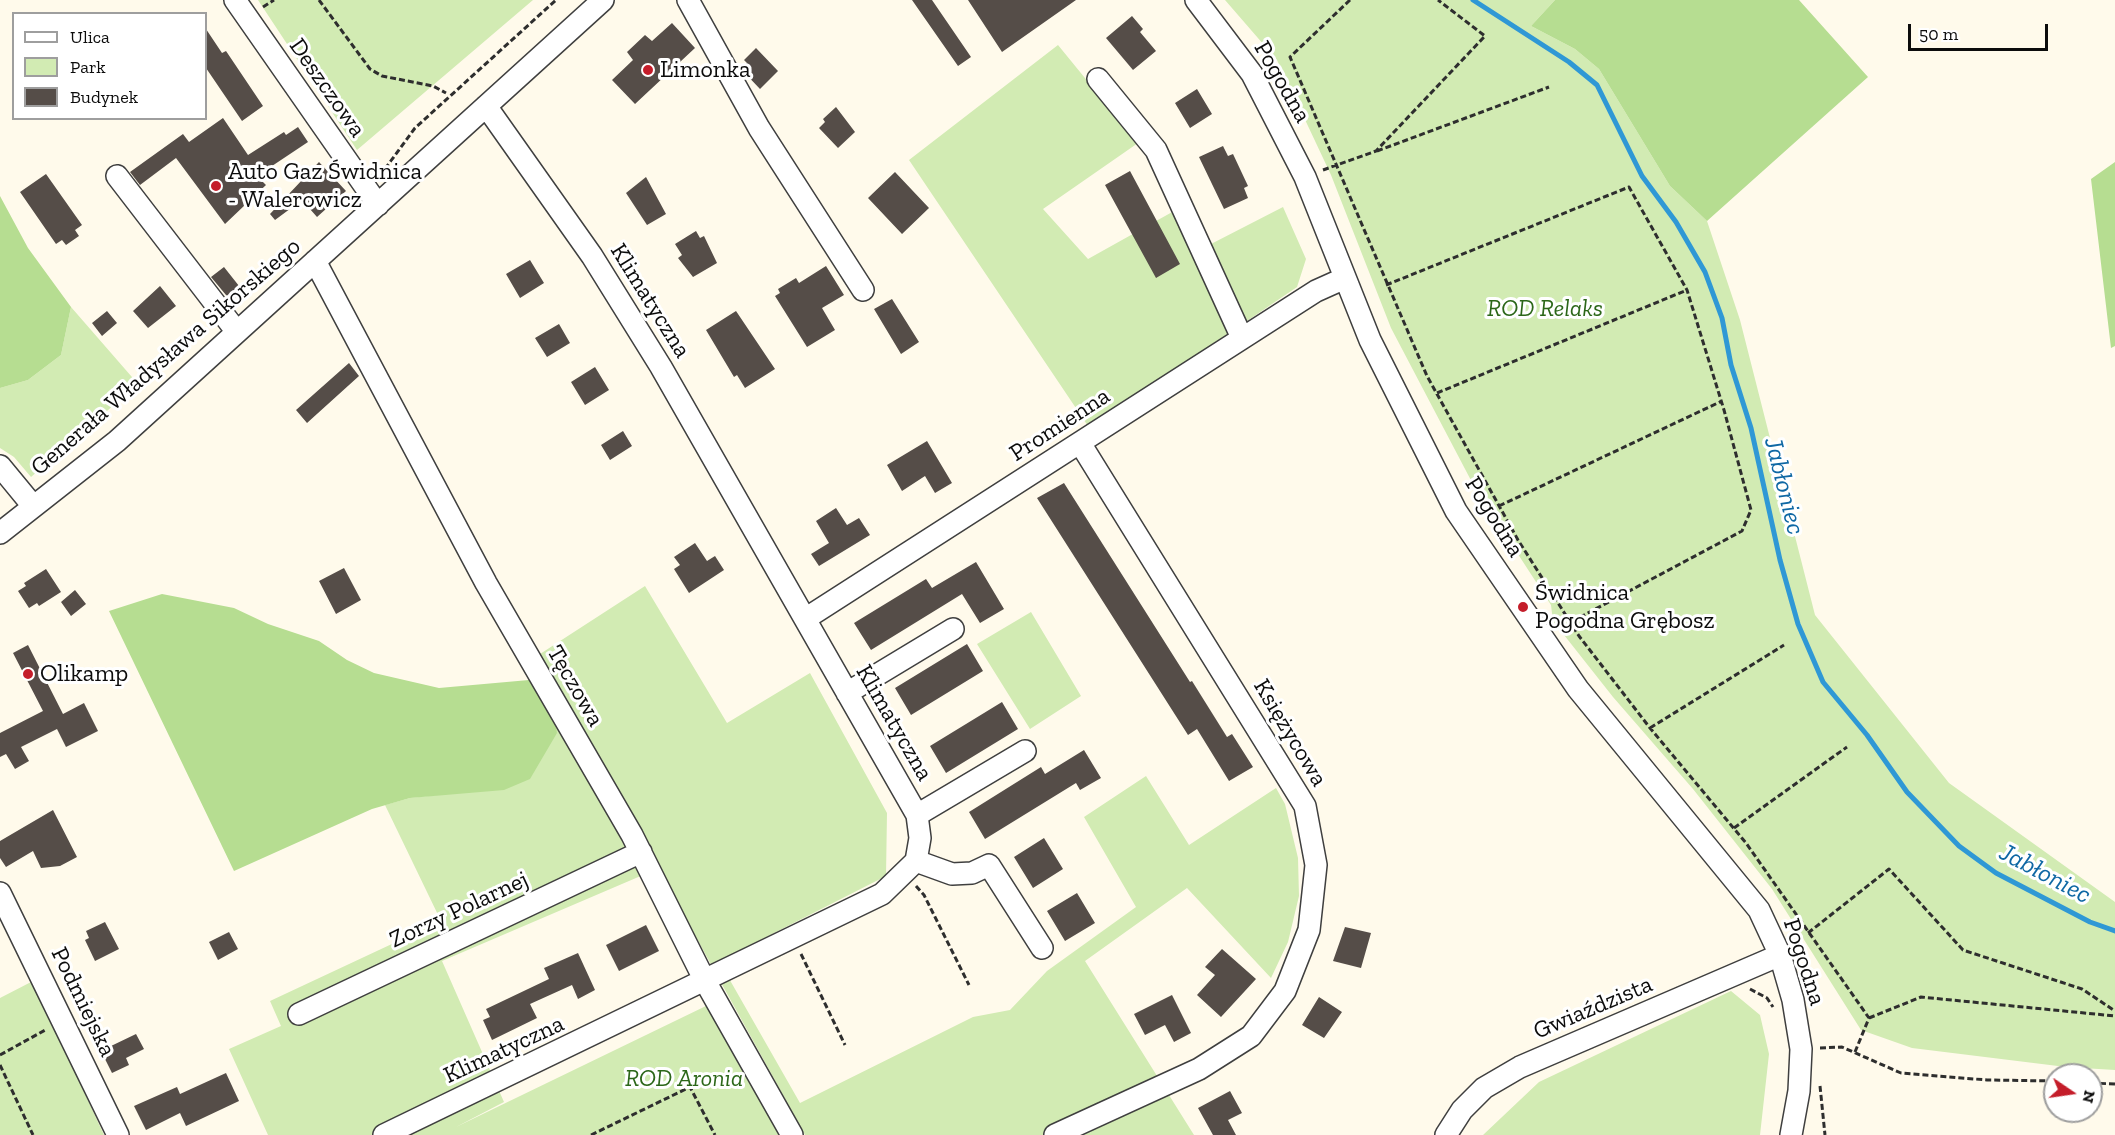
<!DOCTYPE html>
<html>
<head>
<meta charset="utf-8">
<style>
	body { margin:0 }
	#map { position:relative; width:2115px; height:1135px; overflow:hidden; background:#fffaeb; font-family:"Zilla Slab",serif }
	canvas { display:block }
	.legend { position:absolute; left:12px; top:12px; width:195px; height:108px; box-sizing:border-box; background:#fff; border:2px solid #9e9e9e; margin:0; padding:8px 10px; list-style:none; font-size:18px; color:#0c0c0c }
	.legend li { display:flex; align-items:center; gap:12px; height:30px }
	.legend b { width:30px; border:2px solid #9e9e9e }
	.north { position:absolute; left:2043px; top:1063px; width:60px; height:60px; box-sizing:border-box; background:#fff; border:2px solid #9e9e9e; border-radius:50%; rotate:103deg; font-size:16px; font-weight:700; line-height:24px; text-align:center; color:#0c0c0c }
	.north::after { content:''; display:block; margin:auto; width:21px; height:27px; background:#c41d2a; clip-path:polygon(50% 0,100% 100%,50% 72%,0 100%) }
	.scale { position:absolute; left:1908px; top:24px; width:140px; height:27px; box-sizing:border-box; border:3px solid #0c0c0c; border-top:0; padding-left:8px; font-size:18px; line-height:21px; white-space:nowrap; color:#0c0c0c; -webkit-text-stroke:4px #fff; paint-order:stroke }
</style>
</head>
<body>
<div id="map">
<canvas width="2115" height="1135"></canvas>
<ul class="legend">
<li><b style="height:8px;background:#fff"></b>Ulica</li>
<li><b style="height:16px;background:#d2ebb3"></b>Park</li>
<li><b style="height:16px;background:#554d48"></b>Budynek</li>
</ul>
<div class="north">N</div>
<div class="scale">50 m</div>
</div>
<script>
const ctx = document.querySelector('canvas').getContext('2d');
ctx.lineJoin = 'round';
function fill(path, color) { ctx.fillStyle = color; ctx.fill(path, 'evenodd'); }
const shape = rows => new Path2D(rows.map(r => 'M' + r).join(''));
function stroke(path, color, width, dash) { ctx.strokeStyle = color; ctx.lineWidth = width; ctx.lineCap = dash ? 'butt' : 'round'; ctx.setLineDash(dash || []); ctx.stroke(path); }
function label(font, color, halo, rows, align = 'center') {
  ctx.font = font + ' "Zilla Slab",serif'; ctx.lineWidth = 6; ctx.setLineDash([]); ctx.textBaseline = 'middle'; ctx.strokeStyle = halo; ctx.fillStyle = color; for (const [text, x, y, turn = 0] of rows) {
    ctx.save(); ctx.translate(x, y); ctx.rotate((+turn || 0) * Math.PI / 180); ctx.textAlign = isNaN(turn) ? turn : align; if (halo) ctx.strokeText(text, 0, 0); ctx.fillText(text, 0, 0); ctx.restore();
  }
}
const green = shape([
	[258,0,533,0,357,150],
	[1225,0,1555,0,1531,26,1575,49,1599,69,1670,186,1707,221,1740,320,1815,615,1949,783,2115,902,2115,1070,2066,1067,1912,1048,1861,1030,1772,889,1693,789,1613,697,1553,621,1551,605,1475,488,1391,328,1331,175,1277,60],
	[1058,45,1138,143,1043,209,1088,259,1174,211,1229,333,1088,426,909,160],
	[1283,207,1306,259,1297,287,1244,323,1211,244],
	[71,307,138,384,31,477,14,457,0,448,0,388,28,380,61,355],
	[645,586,727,723,810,673,887,813,886,876,719,961,800,1103,973,1017,1010,1010,1047,971,1136,907,1084,817,1146,776,1189,845,1276,788,1285,804,1298,858,1299,896,1288,942,1271,978,1187,888,1085,961,1194,1135,805,1135,540,654],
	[1031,612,1081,696,1030,729,977,644],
	[555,720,643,875,442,961,504,1102,456,1127,708,1005,780,1135,268,1135,229,1049,281,1026,270,1001,441,921,385,805,410,798,437,795],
	[33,981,104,1135,0,1135,0,998],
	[1731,991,1760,1015,1769,1054,1760,1135,1483,1135,1539,1082]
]);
const forest = shape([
	[1555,0,1799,0,1868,77,1707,221,1670,186,1599,69,1575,49,1531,26],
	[2115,162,2115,346,2111,348,2091,179],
	[0,196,28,248,71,307,61,355,28,380,0,388],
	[162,594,234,608,268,624,319,641,347,660,374,673,439,688,529,680,538,688,555,720,557,733,530,779,504,790,410,798,372,809,234,871,109,611]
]);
const stream = shape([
	[1473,0,1569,62,1597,85,1642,176,1676,222,1705,272,1722,318,1731,365,1751,428,1780,560,1798,624,1823,682,1867,735,1907,792,1959,846,1996,873,2090,922,2115,931]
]);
const building = shape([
	[912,0,932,0,971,57,958,66],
	[968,0,1076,0,1002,52],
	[1132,16,1143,29,1140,32,1156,51,1133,70,1106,38],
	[672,23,695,48,635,104,612,80,633,60,627,52,645,35,652,41],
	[206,29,222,53,226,51,263,106,242,121,206,68],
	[756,48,778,71,760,89,741,69,747,63,744,60],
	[1197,89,1212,114,1190,128,1175,103],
	[836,107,855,132,838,148,819,128,825,122,823,119],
	[223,118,248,155,284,132,286,135,298,127,308,142,257,176,266,185,225,224,176,158,140,185,130,172,183,134,189,142],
	[1223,146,1228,156,1233,154,1248,186,1244,188,1248,198,1224,209,1199,157],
	[319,162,346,191,317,217,302,200,275,220,270,214],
	[1130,171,1180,264,1156,278,1105,185],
	[895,172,929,208,902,234,868,198],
	[46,174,82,225,75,230,79,236,66,245,62,240,56,244,20,192],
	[646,177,666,214,647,225,626,193],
	[696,231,700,238,704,236,717,263,693,277,678,258,682,255,675,244],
	[530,260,544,283,520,298,506,274],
	[826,266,844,295,822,308,835,330,807,347,775,296,780,293,778,289,796,278,799,283],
	[224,267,243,291,231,301,211,277],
	[160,286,176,306,148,328,133,311],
	[892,299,919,342,901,354,874,309],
	[107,311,117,323,102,336,92,323],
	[736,311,775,369,745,388,737,375,734,377,706,330],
	[559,324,570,343,547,357,535,338],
	[349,363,359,376,307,423,296,410],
	[595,367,609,390,585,405,571,382],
	[623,431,632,446,610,460,601,445],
	[927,441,952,483,935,493,925,476,902,491,887,465],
	[1064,483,1190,682,1192,681,1227,737,1232,734,1253,767,1229,781,1197,729,1188,735,1037,498],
	[836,508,847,525,859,518,870,535,819,566,811,554,829,543,816,521],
	[695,543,707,561,715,556,724,570,689,593,674,569,680,565,674,557],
	[976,562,1004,609,980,623,962,594,871,650,854,623,926,579,932,588],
	[344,568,361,600,336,614,319,581],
	[46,569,61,592,39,606,37,603,29,608,18,591,26,586,24,583],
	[75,590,86,604,71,616,61,602],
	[967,644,983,671,911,715,895,688],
	[28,645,63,714,84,703,98,731,66,747,57,729,21,747,29,761,15,769,6,754,0,757,0,733,43,711,13,653],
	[1002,702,1018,729,946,773,930,746],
	[1084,750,1101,778,1080,790,1076,783,985,839,969,812,1041,767,1045,774],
	[53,810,77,857,60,866,41,868,33,851,6,867,0,858,0,841],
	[1044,838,1063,869,1033,888,1014,857],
	[1077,893,1095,923,1065,941,1047,911],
	[105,922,119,949,95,961,85,940,89,938,86,931],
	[646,925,659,951,619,971,606,945],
	[1345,927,1371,933,1361,968,1333,961],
	[229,932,238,949,218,960,209,942],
	[1222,949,1256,979,1221,1017,1197,995,1215,975,1205,967],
	[578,953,595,990,578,999,572,985,530,1004,537,1018,492,1040,483,1020,490,1017,486,1009,549,979,544,968],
	[1172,995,1191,1033,1174,1042,1165,1025,1145,1035,1134,1014],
	[1319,997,1342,1012,1324,1038,1302,1025],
	[136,1034,144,1049,126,1058,129,1065,112,1073,103,1055,113,1050,111,1046],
	[226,1073,239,1101,186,1126,180,1113,146,1130,134,1106,177,1087,180,1094],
	[1230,1091,1242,1113,1228,1120,1236,1135,1213,1135,1198,1108]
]);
const path = shape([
	[319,0,370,69,382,76,433,86,446,93],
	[1350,0,1290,57,1427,376,1518,540,1579,636,1650,728,1746,843,1869,1018,1855,1052],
	[263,7,274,0],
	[1377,151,1549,87],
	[385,169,415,128,556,0],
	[1323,170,1376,151,1485,36,1438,0],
	[1386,285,1629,187,1687,290,1724,410,1751,510,1742,531,1571,622],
	[1437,393,1687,290],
	[1499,506,1722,401],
	[1650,728,1784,645],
	[1734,828,1847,747],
	[916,886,924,895,969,985],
	[1808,933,1889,869,1963,950,2082,989,2115,1011],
	[801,954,845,1045],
	[1750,989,1767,998,1773,1007],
	[1869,1018,1921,997,2115,1016],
	[1820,1048,1842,1047,1901,1073,1987,1080,2055,1081],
	[0,1055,47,1029],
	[0,1065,33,1135],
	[2091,1083,2115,1084],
	[1820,1086,1825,1135],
	[591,1135,690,1087,715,1135]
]);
const minor = shape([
	[235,0,378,205],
	[688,0,759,128,863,290],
	[1196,0,1252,74,1305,177,1370,340,1456,511,1578,689,1759,910,1780,955,1793,1000,1801,1049,1799,1091,1791,1135],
	[1098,79,1156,150,1242,338],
	[117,176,237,332],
	[315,261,486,583,632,835,705,981,792,1135],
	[0,466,33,506],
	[0,533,117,441,603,0],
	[805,619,1316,291,1345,278],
	[847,693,953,629],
	[917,815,1025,751],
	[916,861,952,874,972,873,989,865,1042,948],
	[0,893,118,1135],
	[299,1014,641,852],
	[384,1135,882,894,916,861,920,838,917,815,661,367,592,256,486,106],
	[1055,1135,1199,1069,1251,1036,1285,991,1309,930,1316,865,1305,806,1080,443],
	[1446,1135,1462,1110,1484,1088,1520,1067,1780,955]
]);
const markers = [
	[648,70,6,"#c41d2a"],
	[216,186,6,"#c41d2a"],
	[1523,607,6,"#c41d2a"],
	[28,674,6,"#c41d2a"]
];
const poiNames = [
	["Limonka",660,70],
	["Auto Gaz Świdnica",228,172],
	["- Walerowicz",228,200],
	["Świdnica",1535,593],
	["Pogodna Grębosz",1535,621],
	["Olikamp",40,674]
];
const streetNames = [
	["Pogodna",1282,82,60],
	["Deszczowa",327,88,55],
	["Klimatyczna",650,301,58],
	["Generała Władysława Sikorskiego",166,357,-41],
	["Promienna",1060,425,-33],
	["Pogodna",1494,517,58],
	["Tęczowa",575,686,60],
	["Klimatyczna",894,723,60],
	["Księżycowa",1290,733,59],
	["Zorzy Polarnej",459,910,-25],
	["Pogodna",1804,962,72],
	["Podmiejska",83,1002,64],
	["Gwiaździsta",1593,1008,-23],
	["Klimatyczna",504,1050,-25]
];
const parkNames = [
	["ROD Relaks",1545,309],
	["ROD Aronia",684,1079]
];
const waterNames = [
	["Jabłoniec",1784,486,76],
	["Jabłoniec",2045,874,28]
];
fill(green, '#d2ebb3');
fill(forest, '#b6dd91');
stroke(stream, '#2f98d5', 5);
fill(building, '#554d48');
stroke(minor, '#3f3f3f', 24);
stroke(path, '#2e2e2e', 3, [6, 3]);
stroke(minor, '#fff', 21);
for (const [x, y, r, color] of markers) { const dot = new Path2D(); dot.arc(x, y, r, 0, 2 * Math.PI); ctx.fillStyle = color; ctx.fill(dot); stroke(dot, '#fff', 2); }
label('24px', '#0c0c0c', '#fff', poiNames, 'left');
label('24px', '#0c0c0c', '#fff', streetNames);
label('italic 24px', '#2c6719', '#fff', parkNames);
label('italic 26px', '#0f68a4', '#fff', waterNames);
</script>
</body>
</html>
